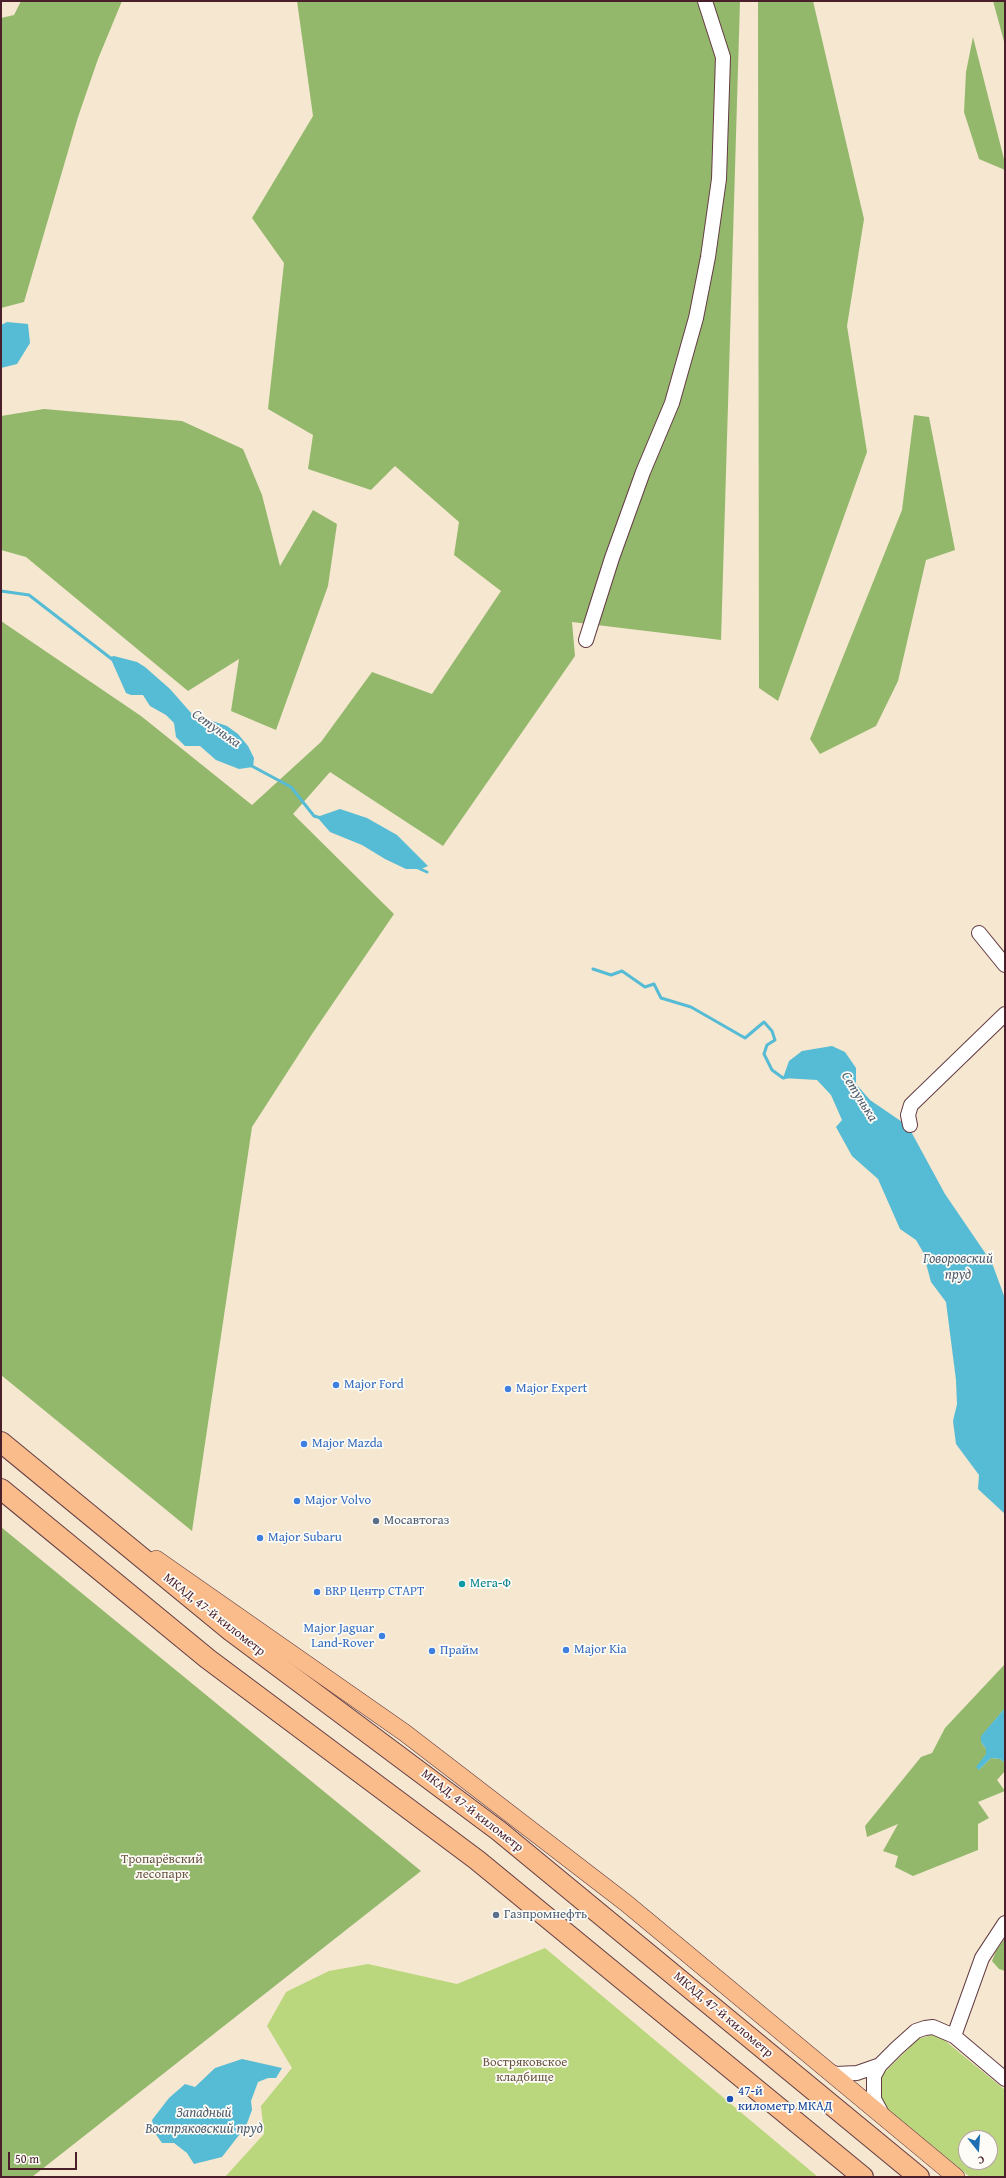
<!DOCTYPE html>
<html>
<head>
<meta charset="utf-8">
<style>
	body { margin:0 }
	#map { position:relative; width:1006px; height:2178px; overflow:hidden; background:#f5e7d0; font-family:"Gentium Book Plus",serif }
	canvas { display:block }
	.frame { position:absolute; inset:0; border:2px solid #4a1f2b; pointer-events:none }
	.north { position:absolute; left:958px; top:2130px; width:40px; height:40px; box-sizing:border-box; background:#fdfcf7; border:1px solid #b5a4a5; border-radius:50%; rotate:163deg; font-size:11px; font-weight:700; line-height:16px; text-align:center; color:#4a1f2b }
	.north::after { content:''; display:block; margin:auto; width:14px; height:18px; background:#1f6fb2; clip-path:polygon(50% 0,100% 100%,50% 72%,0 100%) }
	.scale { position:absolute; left:8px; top:2152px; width:69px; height:18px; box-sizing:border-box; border:2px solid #4a1f2b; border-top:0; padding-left:5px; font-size:12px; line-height:14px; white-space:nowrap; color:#4a1f2b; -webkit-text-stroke:3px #fdfcf7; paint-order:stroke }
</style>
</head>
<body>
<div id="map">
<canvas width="1006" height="2178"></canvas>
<div class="frame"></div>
<div class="north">С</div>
<div class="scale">50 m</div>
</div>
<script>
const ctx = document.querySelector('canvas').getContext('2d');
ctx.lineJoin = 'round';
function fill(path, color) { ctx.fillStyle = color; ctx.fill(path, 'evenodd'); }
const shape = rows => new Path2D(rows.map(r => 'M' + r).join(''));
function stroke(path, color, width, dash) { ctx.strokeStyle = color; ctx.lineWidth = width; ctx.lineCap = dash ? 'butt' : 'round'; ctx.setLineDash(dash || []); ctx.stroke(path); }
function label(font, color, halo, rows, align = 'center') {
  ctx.font = font + ' "Gentium Book Plus",serif'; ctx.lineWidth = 3.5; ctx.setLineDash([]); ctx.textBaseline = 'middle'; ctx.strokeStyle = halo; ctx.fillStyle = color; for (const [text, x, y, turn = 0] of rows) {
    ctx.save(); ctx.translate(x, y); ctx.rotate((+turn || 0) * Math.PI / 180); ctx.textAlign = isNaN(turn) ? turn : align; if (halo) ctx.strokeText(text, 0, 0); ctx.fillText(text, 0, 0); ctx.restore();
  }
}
const green = shape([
	[545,1948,818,2177,225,2177,264,2134,261,2106,292,2068,267,2026,286,1992,329,1971,368,1964,457,1984],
	[932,2035,943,2039,1005,2090,1005,2177,970,2177,889,2110,880,2100,880,2080,884,2073,918,2039],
	[966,2138,990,2138,990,2162,966,2162]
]);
const forest = shape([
	[21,1,122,1,98,59,78,117,24,302,1,308,1,18,14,15],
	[297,1,740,1,721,640,572,622,575,656,443,846,330,772,293,814,394,914,312,1034,252,1127,192,1531,1,1375,1,621,141,716,252,805,321,742,372,672,432,694,501,591,454,555,459,522,395,466,371,490,308,469,313,435,268,409,284,263,252,218,313,116],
	[758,1,813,1,864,219,847,326,867,452,778,701,759,688],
	[993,1,1005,1,1005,45],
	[973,37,1005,163,1005,170,979,159,964,112,966,72],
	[44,409,182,421,243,449,262,495,280,566,313,510,337,524,328,586,276,730,231,711,239,659,188,691,26,557,1,550,1,416],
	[914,415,929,417,955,550,926,560,898,681,876,726,820,754,810,739,902,510],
	[1,1527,421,1871,32,2177,1,2177],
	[1005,1664,1005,1708,982,1736,981,1742,986,1749,986,1754,979,1770,991,1758,1000,1759,1005,1763,1005,1771,997,1780,1005,1791,978,1802,989,1818,978,1824,978,1850,913,1876,895,1867,898,1856,883,1851,898,1824,867,1837,865,1826,921,1757,932,1753,945,1728],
	[1005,1938,1005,1971,999,1969,992,1961,996,1951]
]);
const water = shape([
	[7,322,28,324,30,343,17,364,1,368,1,325],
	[114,656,137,662,145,667,170,689,192,714,227,726,238,734,248,746,254,758,253,767,239,769,216,760,200,746,185,746,176,737,174,723,166,715,150,706,143,695,131,695,126,693,110,657],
	[340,809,367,818,397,835,428,866,421,869,406,869,385,859,362,845,330,832,317,817],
	[832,1046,845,1052,856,1068,856,1084,870,1100,908,1126,945,1194,992,1263,1003,1293,1005,1299,1005,1514,978,1489,979,1475,956,1444,953,1421,957,1404,956,1380,946,1302,931,1282,923,1252,916,1240,900,1229,878,1179,852,1156,836,1127,842,1120,831,1095,817,1080,783,1078,789,1061,802,1051],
	[1005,1708,1005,1763,1000,1759,991,1758,979,1770,976,1767,986,1754,986,1749,981,1742,981,1736],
	[242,2059,282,2068,276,2078,268,2078,258,2082,251,2101,252,2110,246,2126,222,2157,194,2164,187,2153,174,2143,162,2143,155,2133,152,2120,169,2098,185,2084,195,2087,215,2068]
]);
const stream = shape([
	[1,591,29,595,113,660],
	[250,765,291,787,314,816,321,818],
	[418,868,427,872],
	[593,969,611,975,622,971,645,987,654,984,661,998,691,1007,745,1038,764,1022,772,1031,775,1040,767,1045,764,1054,772,1070,783,1078,787,1077]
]);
const minor = shape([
	[586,640,612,558,643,472,672,403,696,318,708,257,719,179,723,57,705,1],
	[979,933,1005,965],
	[910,1125,908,1115,911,1105,1005,1014],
	[954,2036,982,1958,1005,1923],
	[827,2070,836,2074,857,2073,880,2065],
	[882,2114,874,2099,874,2076,880,2065,897,2048,916,2031,925,2028,933,2027,954,2036,1005,2079]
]);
const major = shape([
	[156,1559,405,1733,626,1903,956,2177]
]);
const highway = shape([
	[1,1442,231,1631,499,1831,919,2177],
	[1,1489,208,1659,477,1860,863,2177]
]);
const markers = [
	[336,1385,4,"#3f7fe0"],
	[508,1389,4,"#3f7fe0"],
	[304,1444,4,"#3f7fe0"],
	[297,1501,4,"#3f7fe0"],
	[376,1521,4,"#5c6f8a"],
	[260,1538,4,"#3f7fe0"],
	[462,1584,4,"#0f9aa8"],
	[317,1592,4,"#3f7fe0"],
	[382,1636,4,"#3f7fe0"],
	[566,1650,4,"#3f7fe0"],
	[432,1651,4,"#3f7fe0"],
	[496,1915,4,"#5c6f8a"],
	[730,2099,4,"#1a4fb4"]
];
const shopNames = [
	["Major Ford",344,1385],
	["Major Expert",516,1389],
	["Major Mazda",312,1444],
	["Major Volvo",305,1501],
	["Major Subaru",268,1538],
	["BRP Центр СТАРТ",325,1592],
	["Major Jaguar",374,1629,"right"],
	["Land-Rover",374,1644,"right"],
	["Major Kia",574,1650],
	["Прайм",440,1651]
];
const serviceNames = [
	["Мосавтогаз",384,1521],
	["Газпромнефть",504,1915]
];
const cultureNames = [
	["Мега-Ф",470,1584]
];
const streetNames = [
	["МКАД, 47-й километр",214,1615,38],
	["МКАД, 47-й километр",472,1811,38],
	["МКАД, 47-й километр",723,2015,40]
];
const parkNames = [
	["Тропарёвский",162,1860],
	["лесопарк",162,1875],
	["Востряковское",525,2063],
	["кладбище",525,2078]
];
const transitNames = [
	["47-й",738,2092],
	["километр МКАД",738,2107]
];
const waterNames = [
	["Сетунька",216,729,35],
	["Сетунька",859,1097,58],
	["Говоровский",958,1259],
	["пруд",958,1275],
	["Западный",204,2113],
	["Востряковский пруд",204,2129]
];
fill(green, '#bad77d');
fill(forest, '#93b86c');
fill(water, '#56bbd4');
stroke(stream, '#56bbd4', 3);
stroke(minor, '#643d44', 16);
stroke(major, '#643d44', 18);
stroke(highway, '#643d44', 22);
stroke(minor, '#fff', 14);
stroke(major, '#f9bc8a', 17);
stroke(highway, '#f9bc8a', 20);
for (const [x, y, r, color] of markers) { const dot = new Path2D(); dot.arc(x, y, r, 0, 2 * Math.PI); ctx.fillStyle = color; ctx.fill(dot); stroke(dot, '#fdfcf7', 1.5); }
label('13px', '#366cbe', '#fdfcf7', shopNames, 'left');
label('13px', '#4e5e75', '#fdfcf7', serviceNames, 'left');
label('13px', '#0d838f', '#fdfcf7', cultureNames, 'left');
label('13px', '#4a1f2b', '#fdfcf7', streetNames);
label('13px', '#6c5644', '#fdfcf7', parkNames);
label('13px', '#164399', '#fdfcf7', transitNames, 'left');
label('italic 14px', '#4f5d6f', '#fdfcf7', waterNames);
</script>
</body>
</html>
